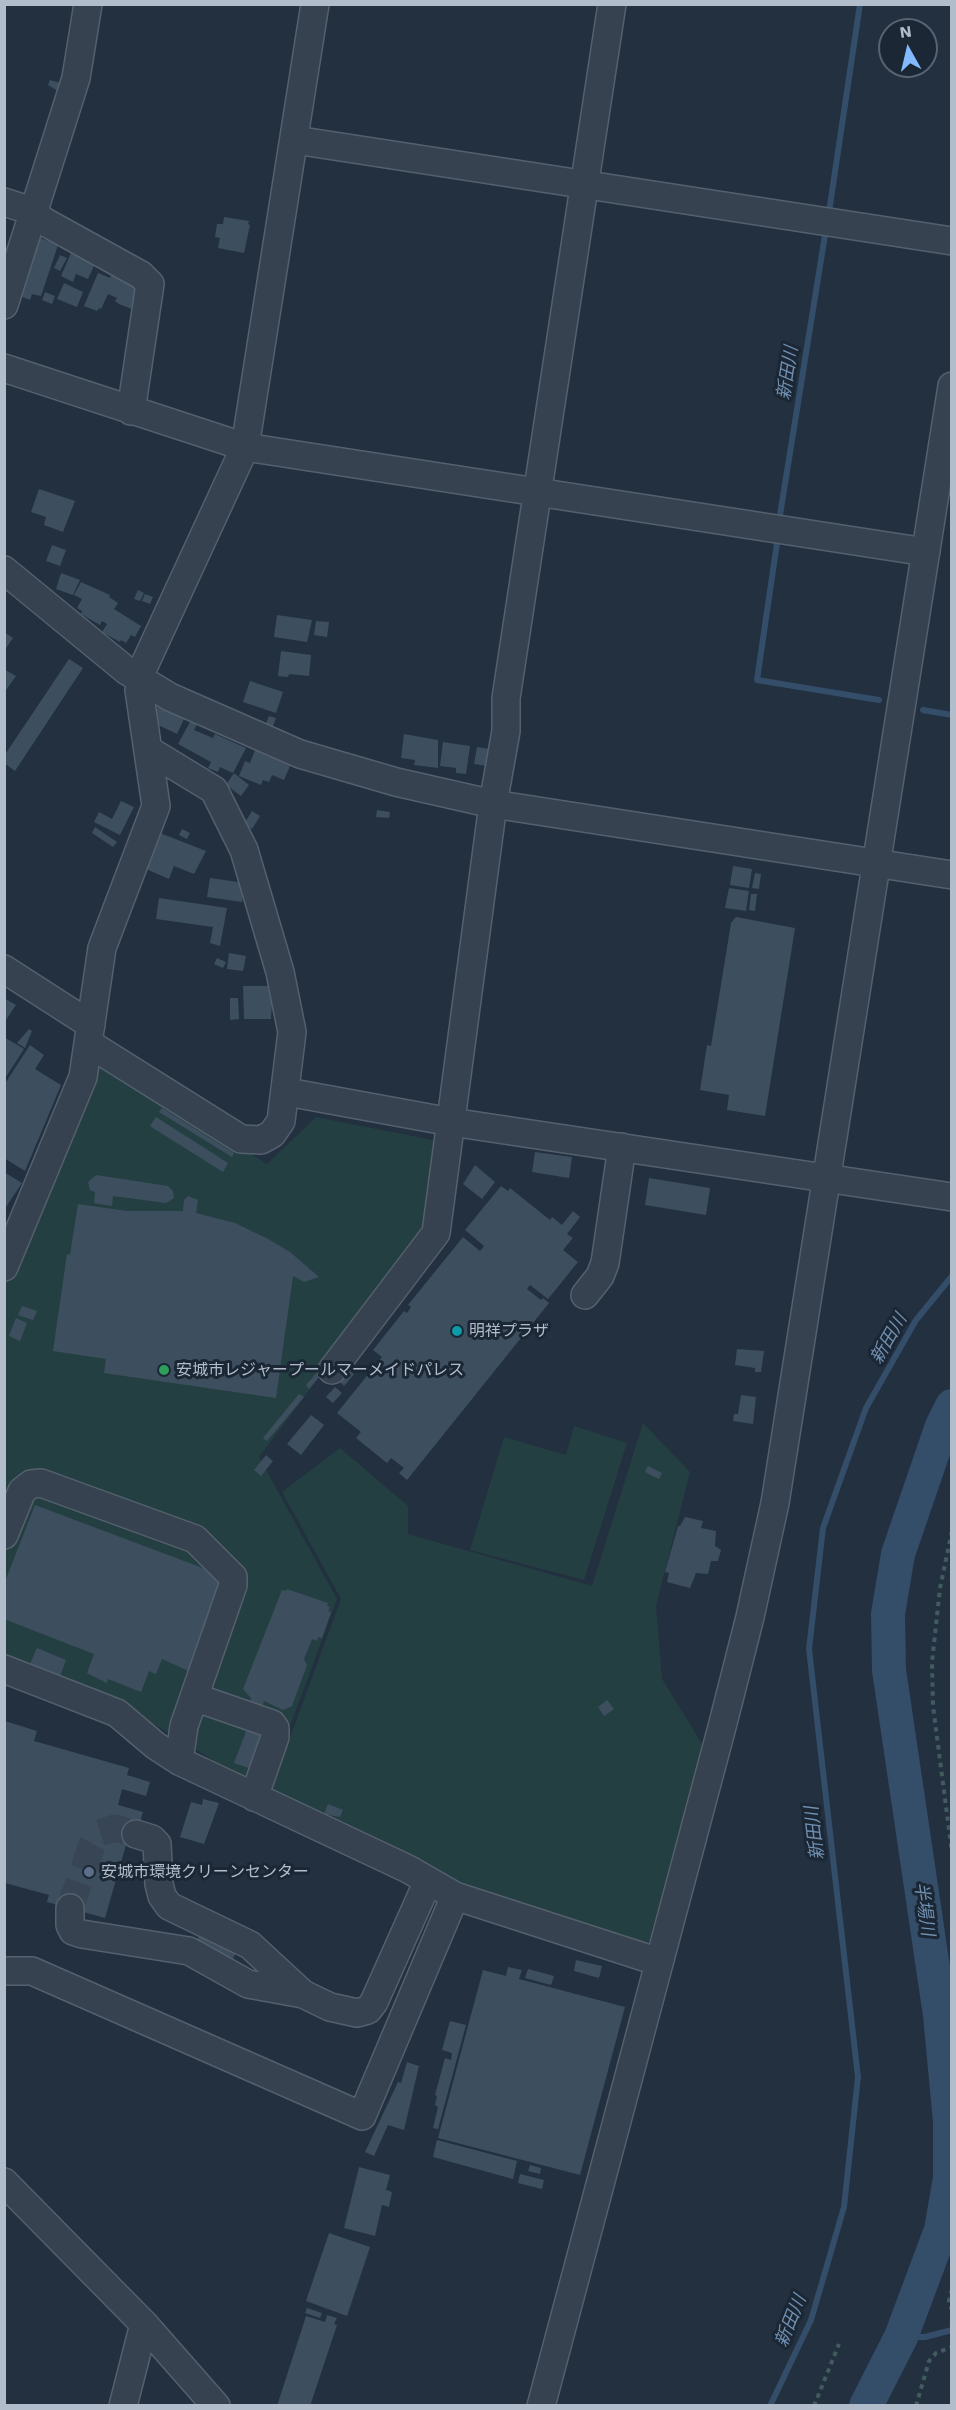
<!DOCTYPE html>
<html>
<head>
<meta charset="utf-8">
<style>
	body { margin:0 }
	#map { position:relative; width:956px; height:2410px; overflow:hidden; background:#223040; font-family:"Work Sans",sans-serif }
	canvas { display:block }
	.frame { position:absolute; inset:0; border:6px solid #b2bdcb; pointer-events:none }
	.north { position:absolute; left:878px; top:18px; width:60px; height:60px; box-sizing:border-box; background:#1b2734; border:2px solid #576370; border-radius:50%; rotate:352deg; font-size:16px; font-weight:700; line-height:24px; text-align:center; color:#b2bdcb }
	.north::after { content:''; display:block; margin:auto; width:21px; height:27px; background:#83baff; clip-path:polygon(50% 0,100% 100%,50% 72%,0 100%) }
</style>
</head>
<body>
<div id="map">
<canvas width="956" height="2410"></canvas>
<div class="frame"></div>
<div class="north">N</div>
</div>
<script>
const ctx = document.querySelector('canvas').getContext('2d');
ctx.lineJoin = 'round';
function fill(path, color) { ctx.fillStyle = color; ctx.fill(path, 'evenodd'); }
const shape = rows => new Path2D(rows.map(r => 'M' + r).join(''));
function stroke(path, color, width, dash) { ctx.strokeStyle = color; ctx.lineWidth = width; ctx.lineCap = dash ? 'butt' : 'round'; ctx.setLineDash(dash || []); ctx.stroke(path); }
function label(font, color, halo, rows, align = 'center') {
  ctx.font = font + ' "Work Sans","Noto Sans JP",sans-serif'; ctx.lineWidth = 6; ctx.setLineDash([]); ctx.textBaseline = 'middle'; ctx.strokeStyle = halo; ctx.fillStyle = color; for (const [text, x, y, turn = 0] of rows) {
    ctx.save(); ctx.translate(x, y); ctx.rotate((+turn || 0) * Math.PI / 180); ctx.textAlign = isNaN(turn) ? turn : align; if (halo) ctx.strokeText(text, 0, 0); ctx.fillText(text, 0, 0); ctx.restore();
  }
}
const green = shape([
	[106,1064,267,1164,316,1117,438,1141,426,1235,259,1457,337,1599,266,1792,109,1697,5,1656,5,1283,94,1065],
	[643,1423,690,1472,656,1606,662,1679,704,1747,654,1937,644,1945,476,1889,269,1794,341,1599,282,1492,340,1448,408,1506,408,1534,592,1586],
	[574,1426,627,1443,584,1580,470,1550,504,1437,566,1455]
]);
const stream = shape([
	[829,212,860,4],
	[779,521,826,229],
	[778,536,757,680,879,700],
	[923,710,952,715],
	[901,2337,925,2337,952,2330],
	[770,2406,811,2320,844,2207,858,2077,809,1649,823,1528,866,1408,916,1320,952,1276]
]);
const river = shape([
	[866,2406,901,2337,941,2230,950,2178,950,2122,940,2015,889,1670,888,1614,898,1554,942,1426,952,1406]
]);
const building = shape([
	[50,80,64,84,61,93,48,85],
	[224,217,249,221,248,224,250,225,244,253,218,248,220,238,215,237,217,224,223,224],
	[35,236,58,245,41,296,32,294,30,300,15,294],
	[74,246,98,257,88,279,76,274,73,282,61,276],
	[60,255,67,258,60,271,54,268],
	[114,266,142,282,134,310,119,304,115,301,117,298,108,294,101,309,99,308,97,311,84,306,98,273,110,278],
	[64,283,83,292,77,307,57,299],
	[45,292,55,296,52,304,42,300],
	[39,489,75,501,63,532,44,525,46,517,31,512],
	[52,545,66,550,60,566,46,561],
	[61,573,80,580,73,595,56,589],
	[81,582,110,595,109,597,118,603,114,609,141,626,135,637,131,635,126,643,121,640,120,642,102,632,107,624,102,621,100,625,81,614,82,611,77,608,82,599,74,595],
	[138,590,144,593,140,601,134,599],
	[145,594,153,597,150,604,142,601],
	[277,615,312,620,307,642,274,637],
	[316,621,329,622,327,637,314,635],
	[4,632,13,638,4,651],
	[281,651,311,655,309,676,289,674,288,677,278,676],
	[69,659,83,668,15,771,4,763,4,756],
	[4,669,16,676,4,693],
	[250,681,283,692,276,713,243,702],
	[159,706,184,719,177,734,156,724,154,711],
	[269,716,276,718,271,731,264,728],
	[190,722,197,724,194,730,213,738,215,734,246,748,233,773,220,767,218,772,208,768,211,762,178,744],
	[404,734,438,740,438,768,414,765,415,760,401,758],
	[443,742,470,746,466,774,456,773,456,768,440,766],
	[477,747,490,749,487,766,474,764],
	[255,750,290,766,284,780,272,775,269,782,263,780,261,785,239,776,245,761,250,763],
	[234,773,249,785,241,796,226,785],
	[121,801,134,807,120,835,94,822,99,812,112,819],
	[377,810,390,812,389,818,376,817],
	[252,811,260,816,252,829,244,824],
	[95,827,117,842,113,847,92,833],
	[182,829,190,833,187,839,179,835],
	[160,833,206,851,194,874,174,866,169,879,146,869],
	[733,866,752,869,749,888,730,885],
	[755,873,761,874,759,889,752,888],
	[210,878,245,883,242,902,207,897],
	[729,888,749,891,746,911,725,908],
	[751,894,757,894,755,911,749,910],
	[159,898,227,908,220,946,210,943,213,927,156,919],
	[736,917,795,928,765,1116,727,1110,729,1095,700,1090,707,1045,711,1046,731,923],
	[229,953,246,956,243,971,227,969],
	[217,958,226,962,223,968,214,964],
	[243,986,273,986,271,1019,244,1019],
	[4,998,16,1005,4,1023],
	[230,998,238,998,239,1019,230,1020],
	[29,1029,32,1031,25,1048,17,1043],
	[4,1037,24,1049,4,1080],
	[30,1045,44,1055,35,1069,61,1085,25,1171,4,1158,4,1085],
	[162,1108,234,1153,232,1157,159,1112],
	[156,1117,228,1163,223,1172,150,1126],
	[535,1152,572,1157,569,1178,532,1172],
	[475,1165,495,1182,482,1199,463,1184],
	[4,1172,22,1183,4,1210],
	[96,1175,168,1186,173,1191,174,1198,166,1203,113,1196,112,1206,94,1203,95,1192,90,1190,88,1182],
	[649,1178,710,1188,706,1215,645,1205],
	[501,1186,508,1191,510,1188,550,1220,552,1217,562,1225,573,1211,580,1217,567,1234,573,1238,563,1250,578,1262,548,1299,530,1285,527,1289,541,1300,543,1298,549,1303,407,1480,399,1473,404,1468,391,1458,387,1463,356,1438,361,1432,337,1413,382,1357,373,1350,404,1311,407,1313,411,1307,408,1305,463,1237,480,1251,484,1246,465,1230],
	[188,1196,198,1200,196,1213,235,1223,268,1239,290,1252,319,1277,304,1282,293,1276,276,1398,104,1373,106,1359,53,1351,67,1254,70,1255,78,1204,127,1211,183,1211,184,1200],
	[22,1306,37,1311,33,1320,18,1315],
	[16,1318,27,1323,20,1341,9,1336],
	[737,1349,764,1351,761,1372,755,1372,755,1368,735,1365],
	[334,1353,337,1356,309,1389,306,1385],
	[350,1371,354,1374,344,1386,340,1382],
	[335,1387,342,1393,333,1403,326,1397],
	[299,1394,304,1397,267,1441,263,1438],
	[741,1395,756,1397,753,1424,733,1421,734,1414,738,1414],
	[311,1415,324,1425,301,1455,287,1444],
	[266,1455,273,1461,261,1476,254,1470],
	[648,1466,662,1473,659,1479,645,1472],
	[35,1505,224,1576,190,1663,194,1665,191,1672,162,1659,156,1674,149,1671,141,1692,108,1679,107,1683,87,1673,94,1654,4,1619,4,1584],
	[685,1517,703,1521,701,1528,716,1531,715,1546,721,1550,718,1561,711,1561,708,1574,696,1573,690,1588,667,1582,669,1573,665,1572,678,1526,680,1526],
	[287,1589,328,1603,327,1606,330,1607,328,1611,331,1612,322,1638,318,1637,317,1641,312,1639,304,1659,307,1665,292,1706,283,1710,264,1701,261,1710,249,1706,251,1698,243,1689,282,1590,286,1591],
	[37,1648,66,1660,60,1676,30,1664],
	[607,1700,614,1709,604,1716,598,1707],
	[5,1721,37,1731,34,1741,129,1768,127,1775,150,1782,146,1796,122,1789,118,1805,143,1812,133,1847,126,1845,105,1918,47,1902,49,1895,5,1883],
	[247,1729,261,1734,249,1768,234,1763],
	[203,1799,219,1803,204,1844,180,1837,191,1802,202,1805],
	[328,1804,343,1810,340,1817,324,1814],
	[200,1934,243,1938,226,1973,196,1942],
	[576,1960,602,1966,599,1978,574,1971],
	[508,1967,522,1970,519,1979,625,2007,580,2175,438,2138,483,1970,506,1976],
	[528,1969,554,1976,551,1985,525,1978],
	[450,2021,466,2025,438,2129,433,2128,438,2107,435,2105,437,2096,435,2095,445,2058,451,2060,452,2053,442,2050],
	[407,2062,419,2066,404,2130,388,2125,374,2156,365,2152,398,2082,401,2083],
	[437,2140,517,2161,513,2179,433,2157],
	[530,2165,541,2168,540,2174,528,2171],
	[359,2167,390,2175,386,2190,392,2192,389,2207,382,2205,375,2236,344,2228],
	[520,2174,544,2180,542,2189,518,2183],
	[329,2233,370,2247,347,2316,306,2301],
	[307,2308,322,2313,320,2318,305,2313],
	[327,2315,337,2318,334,2324,337,2325,310,2406,277,2406,306,2316,325,2322]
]);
const minorTunnel = shape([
	[70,1908,92,1845,99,1833,115,1828,136,1834]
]);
const path = shape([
	[952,1531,940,1588,932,1662,933,1706,952,1853],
	[952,2289,949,2301,952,2311],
	[814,2406,839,2344],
	[916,2406,929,2361,936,2353,952,2347]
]);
const minor = shape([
	[295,140,952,241],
	[4,202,26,209,45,222,141,275,150,284,131,411],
	[4,305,76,78,88,4],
	[4,368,245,447,926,552],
	[4,570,127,671,170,697,300,754,396,782,493,804,952,875],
	[4,969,91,1025],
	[88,1043,241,1139,261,1140,272,1134,281,1121,292,1032,280,972,244,850,214,790,150,751],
	[287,1092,451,1122,952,1197],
	[4,1267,83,1077,102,948,156,806,139,690,143,668,245,447,315,4],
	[585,1295,600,1276,605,1263,622,1147],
	[332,1370,436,1233,493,804,506,731,506,698,612,4],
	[4,1535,22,1491,31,1484,41,1483,195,1539,233,1577,233,1585,184,1726,179,1761],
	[4,1669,117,1713,156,1746,179,1761,408,1869,455,1896,659,1962],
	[194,1697,272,1724,275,1728,275,1737,254,1797],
	[136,1834,152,1839,157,1844,159,1884,162,1896,169,1906,250,1945,303,1994],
	[70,1908,70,1925,73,1931,82,1934,189,1951,248,1984,303,1994,330,2007,357,2013,368,2010,374,2002,428,1881],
	[4,1971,32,1971,362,2116,455,1896],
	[4,2182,144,2324,216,2406],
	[123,2406,144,2324],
	[541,2406,722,1727,750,1617,775,1503,952,386]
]);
const markers = [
	[457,1331,6,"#0f9aa8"],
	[164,1370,6,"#2e9e5b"],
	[89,1872,6,"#5c6f8a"]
];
const poiNames = [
	["明祥プラザ",469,1331],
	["安城市レジャープールマーメイドパレス",176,1370],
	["安城市環境クリーンセンター",101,1872]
];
const waterNames = [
	["新田川",788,373,-81],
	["新田川",889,1339,-60],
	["新田川",815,1833,-97],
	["半場川",924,1909,82],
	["新田川",791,2321,-68]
];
fill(green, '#243f41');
stroke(stream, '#344d69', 6);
stroke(river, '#344d69', 34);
fill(building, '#3d4f5f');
stroke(minorTunnel, '#384555', 27, [27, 14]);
stroke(minor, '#54606d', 30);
stroke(path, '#425c5e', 4, [4.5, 4.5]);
stroke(minor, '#364250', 27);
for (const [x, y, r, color] of markers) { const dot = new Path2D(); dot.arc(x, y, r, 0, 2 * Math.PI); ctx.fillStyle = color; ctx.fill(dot); stroke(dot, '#1b2734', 2); }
label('16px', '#b2bdcb', '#1b2734', poiNames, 'left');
label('italic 18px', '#7090b1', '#1b2734', waterNames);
</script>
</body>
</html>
